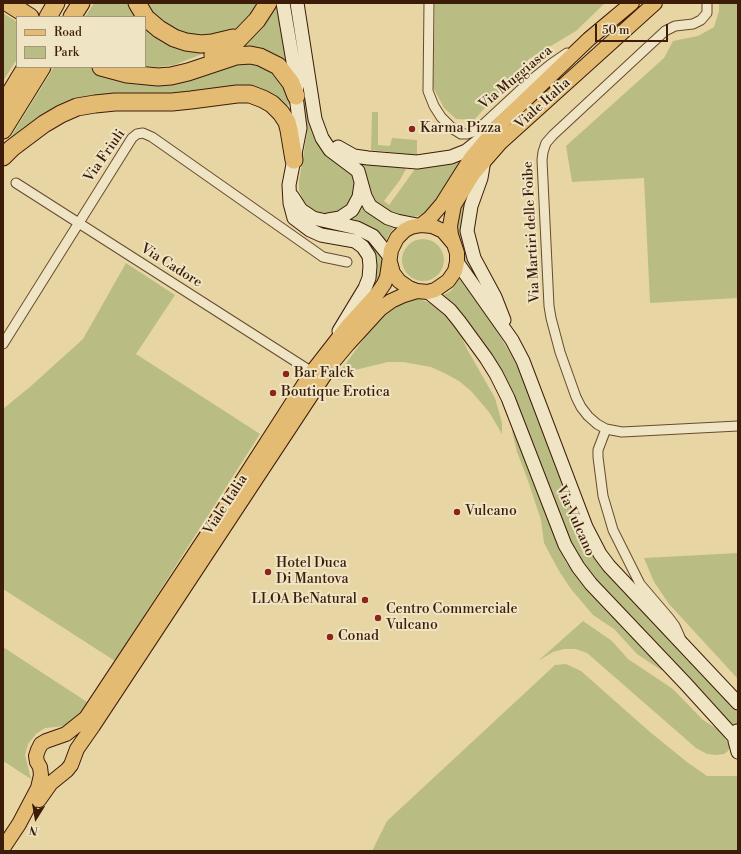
<!DOCTYPE html>
<html>
<head>
<meta charset="utf-8">
<style>
	body { margin:0 }
	#map { position:relative; width:741px; height:854px; overflow:hidden; background:#e7d6a3; font-family:"Libre Bodoni",serif }
	canvas { display:block }
	.frame { position:absolute; inset:0; border:4px solid #3d1c0a; pointer-events:none }
	.legend { position:absolute; left:16px; top:16px; width:130px; height:52px; box-sizing:border-box; background:#efe4c3; border:1px solid #a89479; margin:0; padding:5px 7px; list-style:none; font-size:12px; color:#3d1c0a }
	.legend li { display:flex; align-items:center; gap:8px; height:20px }
	.legend b { width:20px; border:1px solid #a89479 }
	.north { position:absolute; left:16px; top:798px; width:40px; height:40px; -webkit-text-stroke:3px #efe4c3; paint-order:stroke; rotate:191deg; font-size:11px; font-weight:700; line-height:16px; text-align:center; color:#3d1c0a }
	.north::after { content:''; display:block; margin:auto; width:14px; height:18px; background:#3d1c0a; clip-path:polygon(50% 0,100% 100%,50% 72%,0 100%) }
	.scale { position:absolute; left:595px; top:24px; width:73px; height:18px; box-sizing:border-box; border:2px solid #3d1c0a; border-top:0; padding-left:5px; font-size:12px; line-height:14px; white-space:nowrap; color:#3d1c0a; -webkit-text-stroke:3px #efe4c3; paint-order:stroke }
</style>
</head>
<body>
<div id="map">
<canvas width="741" height="854"></canvas>
<div class="frame"></div>
<ul class="legend">
<li><b style="height:5px;background:#e4bb72"></b>Road</li>
<li><b style="height:11px;background:#b9bd83"></b>Park</li>
</ul>
<div class="north">N</div>
<div class="scale">50 m</div>
</div>
<script>
const ctx = document.querySelector('canvas').getContext('2d');
ctx.lineJoin = 'round';
function fill(path, color) { ctx.fillStyle = color; ctx.fill(path, 'evenodd'); }
const shape = rows => new Path2D(rows.map(r => 'M' + r).join(''));
function stroke(path, color, width, dash) { ctx.strokeStyle = color; ctx.lineWidth = width; ctx.lineCap = dash ? 'butt' : 'round'; ctx.setLineDash(dash || []); ctx.stroke(path); }
function label(font, color, halo, rows, align = 'center') {
  ctx.font = font + ' "Libre Bodoni",serif'; ctx.lineWidth = 4; ctx.setLineDash([]); ctx.textBaseline = 'middle'; ctx.strokeStyle = halo; ctx.fillStyle = color; for (const [text, x, y, turn = 0] of rows) {
    ctx.save(); ctx.translate(x, y); ctx.rotate((+turn || 0) * Math.PI / 180); ctx.textAlign = isNaN(turn) ? turn : align; if (halo) ctx.strokeText(text, 0, 0); ctx.fillText(text, 0, 0); ctx.restore();
  }
}
const green = shape([
	[94,3,130,3,138,17,85,17],
	[141,3,261,3,241,26,234,31,205,39,169,32],
	[274,3,279,3,290,69,235,47],
	[287,3,294,3,309,113,357,178,352,202,340,212,331,214,315,211,308,207,302,198,299,190,299,181,307,133,306,116],
	[435,3,605,3,576,31,529,59,474,120,456,119,444,108,433,87],
	[719,3,738,3,738,298,650,303,644,178,572,182,566,146,664,58,673,41,698,36,714,27,719,11],
	[3,13,17,22,17,59,3,81],
	[145,26,210,51,174,65,158,67,145,66],
	[248,60,274,71,289,92,290,104,284,107,270,97,188,96,106,97,7,143,54,67,93,67,112,74],
	[372,112,378,112,378,145,390,146,392,138,417,140,417,155,371,150],
	[466,153,437,201,427,213,412,218,395,217,371,200,365,173,358,162,405,166,406,169,400,180,384,201,389,205,415,169,421,165],
	[473,182,468,202,487,298,466,266,464,250,458,235,455,215],
	[362,199,400,225,393,229,389,234,385,244,343,220],
	[331,228,364,234,381,253,383,262,382,278,354,313,373,278,352,235,343,232,331,231],
	'402 260a21 21 0 1 1 42 0a21 21 0 1 1-42 0Z',
	[126,263,175,295,136,354,260,434,115,661,3,589,3,409,31,386,83,339],
	[460,278,492,323,510,353,519,370,580,526,602,563,738,710,738,723,734,728,589,573,571,547,512,396,441,296,451,291],
	[412,298,420,299,437,306,445,312,459,331,467,349,495,398,502,423,502,434,489,412,471,391,459,381,446,374,431,367,403,362,388,362,355,370,338,380,336,377,363,340,370,327,388,308],
	[514,430,560,551,567,564,583,583,663,669,661,670,637,654,614,629,593,615,571,589,559,571,544,543,541,520,527,478,517,452,512,431],
	[738,553,738,679,669,604,654,582,644,558],
	[583,621,612,641,628,659,673,689,703,720,719,730,728,743,730,747,728,751,724,754,716,755,707,754,696,748,587,653,576,649,564,649,553,652,538,661],
	[3,647,87,702,79,714,65,726,45,728,36,734,28,744,25,755,31,779,3,761],
	[566,664,581,671,650,732,687,762,707,776,738,776,738,851,372,851,387,821,555,665]
]);
const street = shape([
	[429,3,428,91,434,106,441,117,453,129,461,134,467,134,476,131,530,81,551,64,567,53],
	[707,3,707,13,701,20,693,24,675,26,665,31,553,135,546,143,543,152,542,160,549,306,551,318,560,352,576,397,581,407,588,416,597,424,606,429,622,432,738,426],
	[16,183,312,372],
	[3,344,132,138,137,134,143,133,152,137,323,257,347,262],
	[606,429,598,450,598,457,603,496,613,530,640,584,669,618,675,626,680,637]
]);
const secondary = shape([
	[283,3,297,85,296,96,300,128,289,185,290,203,294,218,310,230,321,235,355,241,363,247,369,256,370,266,369,278,365,288,339,331],
	[297,3,315,119,322,138,330,150,358,171,365,196,370,206,388,218,397,221,417,225],
	[338,147,354,156,368,158,417,162,451,157,466,151,486,135],
	[484,160,481,178,471,206,467,231,474,258,495,297,504,320],
	[292,196,301,210,313,218,357,228,373,236,390,257],
	[328,220,340,218,352,210,359,197,361,184],
	[457,262,512,340,523,361,586,527,600,554,609,566,738,703],
	[428,292,450,310,459,321,486,358,496,374,508,398,565,545,578,567,591,584,685,683,735,738],
	[737,731,735,741,738,752]
]);
const primary = shape([
	[421,225,430,218,442,204,471,158,497,127,589,39,632,3],
	[390,262,393,273,399,281,409,288,417,291,428,292,435,290,448,281,455,271,457,262,457,253,451,235,450,226,454,205,473,174,501,142,655,3],
	[39,800,51,783,67,770,71,765,77,749,93,726,333,362,348,344,380,309,391,301,404,295,417,291],
	[3,848,19,824,38,788,41,775,40,767,37,762,36,756,38,750,41,744,46,741,66,734,86,718,217,520,312,372,347,327,377,294,384,284,387,277,391,250,397,238,405,230,411,227,421,225,432,226,443,231,454,244]
]);
const highway = shape([
	[8,3,30,17],
	[137,3,146,18,159,29,174,38,186,42,201,44,212,43,233,38],
	[48,17,56,3],
	[72,17,81,3],
	[213,55,233,45,257,20,268,3],
	[101,67,127,74,158,77,171,76,188,72,236,56,250,55,260,57,278,66,291,83,296,96],
	[3,105,26,67],
	[3,130,42,67],
	[3,157,12,148,44,124,61,114,77,107,95,104,115,102,172,102,191,100,237,94,250,94,263,99,272,104,281,113,287,122,289,130,294,160]
]);
const markers = [
	[412,129,4,"#8f2418"],
	[286,374,4,"#8f2418"],
	[273,393,4,"#8f2418"],
	[457,512,4,"#8f2418"],
	[268,572,4,"#8f2418"],
	[365,600,4,"#8f2418"],
	[378,618,4,"#8f2418"],
	[330,637,4,"#8f2418"]
];
const streetNames = [
	["Via Muggiasca",516,78,-40],
	["Viale Italia",543,104,-42],
	["Via Friuli",105,156,-55],
	["Via Martiri delle Foibe",532,232,-93],
	["Via Cadore",171,266,32],
	["Viale Italia",226,505,-57],
	["Via Vulcano",575,521,66]
];
const poiNames = [
	["Karma Pizza",420,129],
	["Bar Falck",294,374],
	["Boutique Erotica",281,393],
	["Vulcano",465,512],
	["Hotel Duca",276,564],
	["Di Mantova",276,580],
	["LLOA BeNatural",357,600,"right"],
	["Centro Commerciale",386,610],
	["Vulcano",386,626],
	["Conad",338,637]
];
fill(green, '#b9bd83');
stroke(street, '#684a30', 11);
stroke(secondary, '#3d1c0a', 15);
stroke(primary, '#3d1c0a', 16);
stroke(highway, '#3d1c0a', 19);
stroke(street, '#efe4c3', 9);
stroke(secondary, '#efe4c3', 13);
stroke(primary, '#e4bb72', 14);
stroke(highway, '#e4bb72', 17);
for (const [x, y, r, color] of markers) { const dot = new Path2D(); dot.arc(x, y, r, 0, 2 * Math.PI); ctx.fillStyle = color; ctx.fill(dot); stroke(dot, '#efe4c3', 1.5); }
label('14px', '#3d1c0a', '#efe4c3', streetNames);
label('14px', '#3d1c0a', '#efe4c3', poiNames, 'left');
</script>
</body>
</html>
